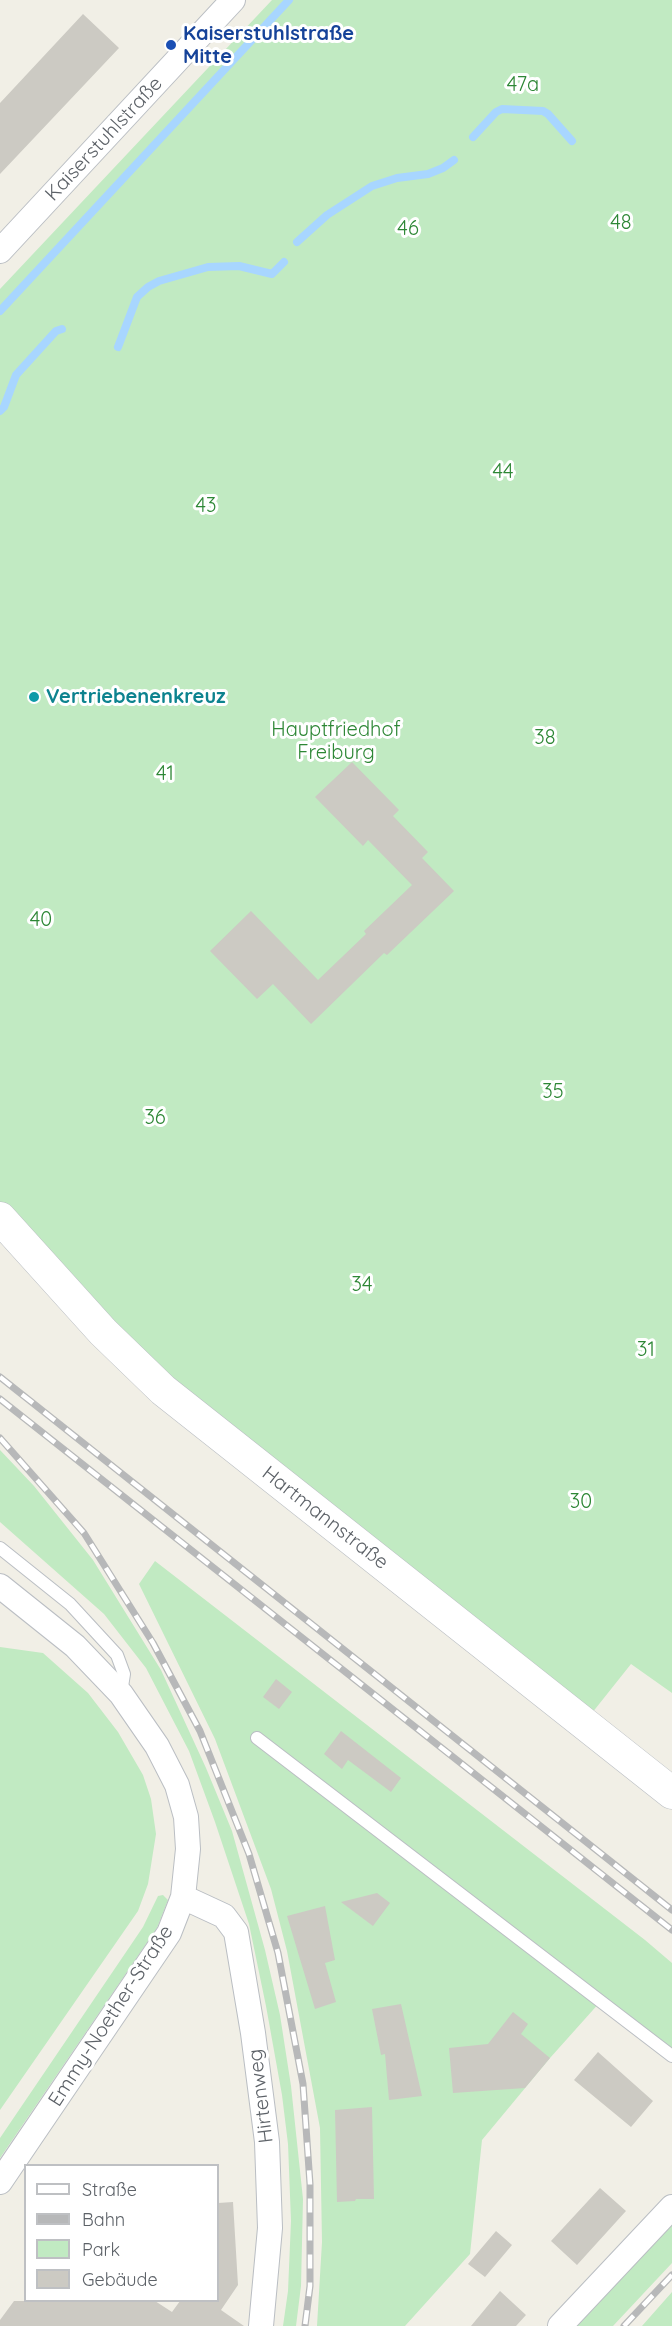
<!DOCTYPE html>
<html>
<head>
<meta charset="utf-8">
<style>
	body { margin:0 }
	#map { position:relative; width:672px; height:2326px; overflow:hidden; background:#f1efe6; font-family:Quicksand,sans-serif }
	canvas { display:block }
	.legend { position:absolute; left:24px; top:2164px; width:195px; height:138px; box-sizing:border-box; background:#fff; border:2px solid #bec0c3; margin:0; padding:8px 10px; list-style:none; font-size:18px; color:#5d6268 }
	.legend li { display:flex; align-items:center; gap:12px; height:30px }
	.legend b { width:30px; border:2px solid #bec0c3 }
</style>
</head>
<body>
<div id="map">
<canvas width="672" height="2326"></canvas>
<ul class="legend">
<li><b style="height:8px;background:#fff"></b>Straße</li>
<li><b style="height:8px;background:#b7b8b9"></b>Bahn</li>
<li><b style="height:16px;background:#c1eac2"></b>Park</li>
<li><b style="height:16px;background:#cccac3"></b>Gebäude</li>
</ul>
</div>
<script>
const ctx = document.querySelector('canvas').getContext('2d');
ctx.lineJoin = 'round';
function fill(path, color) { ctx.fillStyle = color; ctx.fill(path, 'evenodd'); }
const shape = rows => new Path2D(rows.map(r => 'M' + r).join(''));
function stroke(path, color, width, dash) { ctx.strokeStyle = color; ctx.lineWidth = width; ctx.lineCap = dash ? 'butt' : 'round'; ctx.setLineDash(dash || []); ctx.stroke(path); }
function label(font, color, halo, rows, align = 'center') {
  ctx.font = font + ' Quicksand,sans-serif'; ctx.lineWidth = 6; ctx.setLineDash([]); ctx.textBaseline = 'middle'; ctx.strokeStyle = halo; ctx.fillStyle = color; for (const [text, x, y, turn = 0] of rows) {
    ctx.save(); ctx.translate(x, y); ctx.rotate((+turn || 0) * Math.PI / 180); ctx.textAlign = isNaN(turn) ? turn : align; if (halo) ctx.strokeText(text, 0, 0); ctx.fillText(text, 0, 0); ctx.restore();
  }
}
const green = shape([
	[272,0,672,0,672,1693,631,1664,588,1718,170,1383,0,1203,0,289],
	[0,1450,34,1486,93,1560,161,1670,206,1768,232,1831,265,1950,280,2015,291,2086,303,2199,301,2286,296,2326,283,2326,288,2291,291,2221,288,2144,282,2095,266,2006,249,1924,215,1822,189,1751,146,1668,104,1614,0,1522],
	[155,1561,645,1940,672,1963,672,2053,601,2001,550,2058,482,2140,470,2254,405,2326,317,2326,322,2242,320,2128,287,1951,271,1889,215,1739,139,1584],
	[0,1647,43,1653,88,1693,118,1732,143,1775,151,1799,156,1834,148,1884,138,1911,0,2110],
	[163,1895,168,1900,157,1928,0,2158,0,2138,143,1927,158,1896],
	[672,2218,672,2263,613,2326,576,2326],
	[672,2292,672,2326,642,2326]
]);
const stream = shape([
	[473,137,496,112,502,109,543,111,548,114,572,141],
	[297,242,327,215,372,186,397,178,428,174,443,168,454,160],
	[0,311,289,0],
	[118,347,137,297,148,287,159,281,208,267,239,266,272,274,284,262],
	[0,411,4,407,16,375,56,331,62,329]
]);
const building = shape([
	[83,14,119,48,0,174,0,103],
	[352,762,399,810,393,816,428,852,422,858,454,891,387,955,384,953,311,1024,273,984,257,999,210,951,251,911,318,980,366,934,364,931,412,885,368,840,363,846,315,797],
	[276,1679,292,1692,279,1709,263,1697],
	[341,1731,401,1778,391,1792,348,1760,342,1769,324,1754],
	[377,1893,390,1903,373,1926,341,1902],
	[325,1906,335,1960,325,1963,336,2002,315,2009,287,1916],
	[401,2004,422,2096,389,2100,385,2054,381,2055,372,2009],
	[513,2012,528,2024,521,2034,550,2058,525,2088,453,2093,449,2048,488,2044],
	[598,2052,653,2101,631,2127,574,2080],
	[372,2107,374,2199,356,2199,355,2201,337,2202,335,2110],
	[600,2188,626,2211,577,2265,551,2241],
	[233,2202,238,2285,221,2310,244,2326,0,2326,0,2320,14,2301,155,2301,172,2312,180,2301,218,2301,218,2203],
	[496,2231,512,2245,485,2277,468,2264],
	[500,2291,526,2315,516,2326,471,2326]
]);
const service = shape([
	[0,1548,70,1604,117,1655,124,1674,121,1693],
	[257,1738,672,2056]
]);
const minor = shape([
	[0,251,233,0],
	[0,1586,75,1646,121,1694,157,1746,177,1785,186,1817,188,1849,183,1897,169,1933,0,2182],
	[183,1897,224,1916,236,1932,253,2033,267,2142,270,2228,261,2326],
	[560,2326,672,2207]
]);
const tertiary = shape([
	[0,1218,103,1332,163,1390,672,1793]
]);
const rail = shape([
	[0,1377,672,1910],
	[0,1399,672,1930],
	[0,1438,84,1533,153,1643,200,1731,249,1854,278,1953,303,2084,310,2184,310,2286,305,2326],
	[624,2326,672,2275]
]);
const markers = [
	[171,45,6,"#1a4fb4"],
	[34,697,6,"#0f9aa8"]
];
const transitNames = [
	["Kaiserstuhlstraße",183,34],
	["Mitte",183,57]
];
const parkNames = [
	["47a",523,85],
	["48",621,223],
	["46",408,229],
	["44",503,472],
	["43",206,506],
	["Hauptfriedhof",336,730],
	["Freiburg",336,753],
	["38",545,738],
	["41",165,774],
	["40",41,920],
	["35",553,1092],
	["36",155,1118],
	["34",362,1285],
	["31",646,1350],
	["30",581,1502]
];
const streetNames = [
	["Kaiserstuhlstraße",104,139,-47],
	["Hartmannstraße",325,1518,38],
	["Emmy-Noether-Straße",111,2016,-57],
	["Hirtenweg",261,2096,-97]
];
const cultureNames = [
	["Vertriebenenkreuz",46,697]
];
fill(green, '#c1eac2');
stroke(stream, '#a8d6ff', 8);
fill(building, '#cccac3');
stroke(service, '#babec3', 14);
stroke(minor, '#babec3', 26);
stroke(tertiary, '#babec3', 33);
stroke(service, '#fff', 12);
stroke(minor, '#fff', 24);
stroke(tertiary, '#fff', 32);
stroke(rail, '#b7b8b9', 7);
stroke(rail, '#fff', 4.5, [14]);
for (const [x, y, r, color] of markers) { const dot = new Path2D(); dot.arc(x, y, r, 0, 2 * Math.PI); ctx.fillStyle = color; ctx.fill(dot); stroke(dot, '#fff', 2); }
label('bold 20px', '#164399', '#fff', transitNames, 'left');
label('20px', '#2d8735', '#fff', parkNames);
label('20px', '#5d6268', '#fff', streetNames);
label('bold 20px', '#0d838f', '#fff', cultureNames, 'left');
</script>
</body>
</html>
